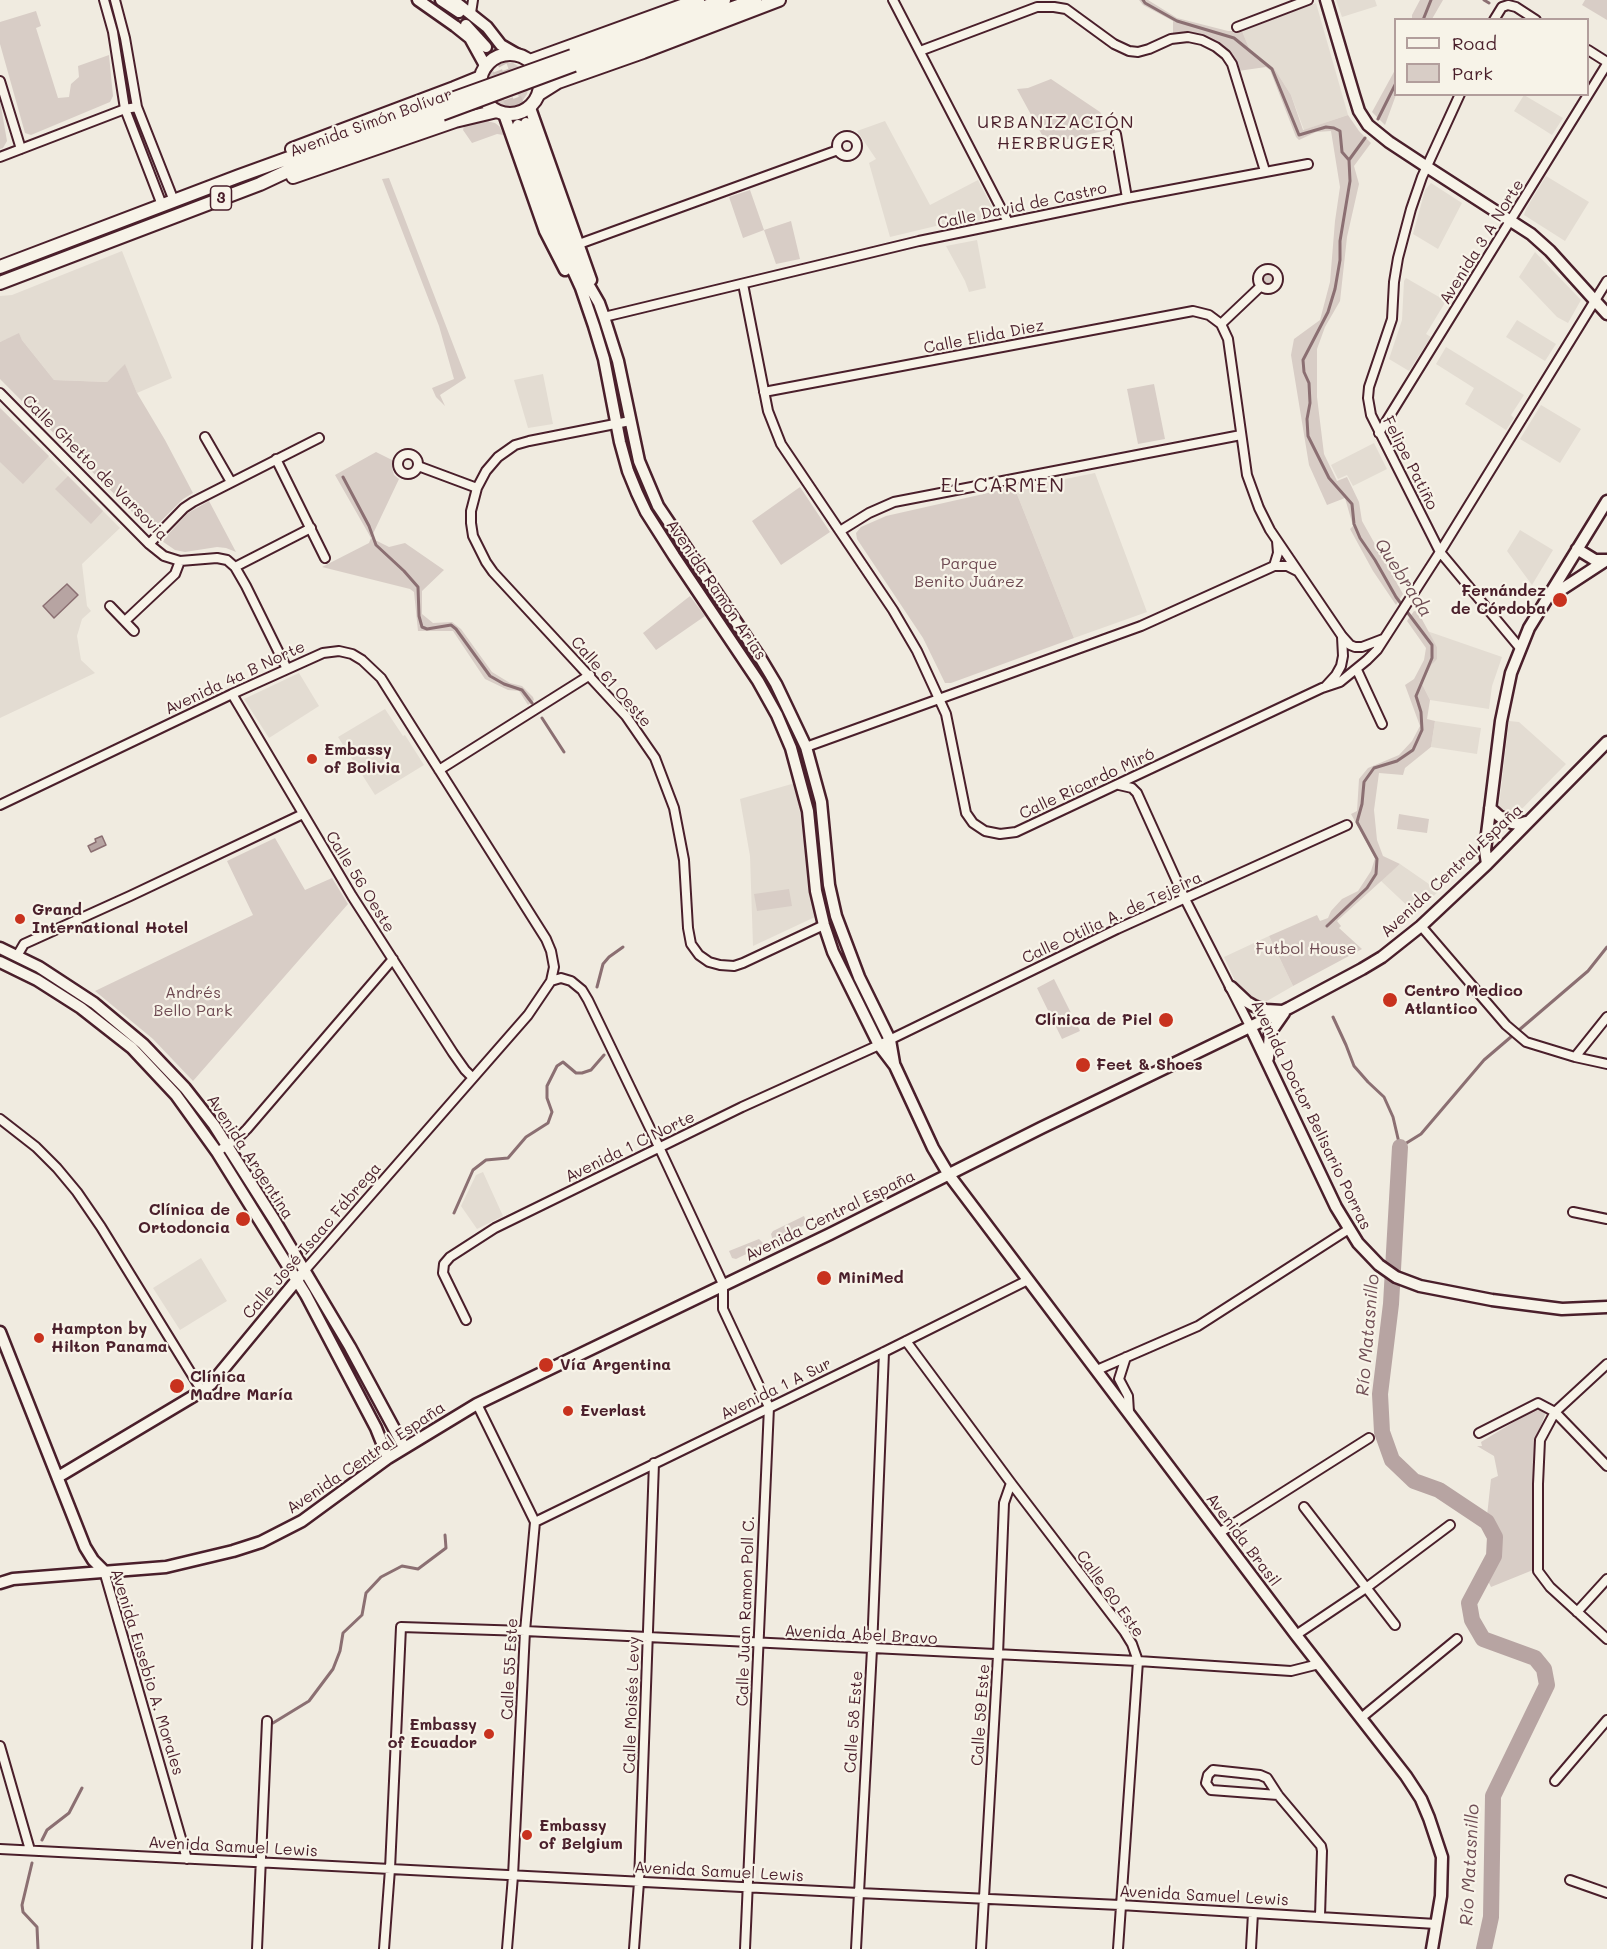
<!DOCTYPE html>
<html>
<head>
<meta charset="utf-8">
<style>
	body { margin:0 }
	#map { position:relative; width:1607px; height:1949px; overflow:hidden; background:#f0ebe0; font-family:Mali,sans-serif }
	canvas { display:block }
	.legend { position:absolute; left:1394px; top:18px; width:195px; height:78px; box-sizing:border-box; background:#f7f3e8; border:2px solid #b29e9c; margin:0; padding:8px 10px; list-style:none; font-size:18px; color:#4a1f2b }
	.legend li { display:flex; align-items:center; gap:12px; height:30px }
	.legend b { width:30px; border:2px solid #b29e9c }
</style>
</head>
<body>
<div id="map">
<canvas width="1607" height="1949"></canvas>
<ul class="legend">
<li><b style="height:8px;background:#f7f3e8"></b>Road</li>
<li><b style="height:16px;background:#d8cdc6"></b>Park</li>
</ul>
</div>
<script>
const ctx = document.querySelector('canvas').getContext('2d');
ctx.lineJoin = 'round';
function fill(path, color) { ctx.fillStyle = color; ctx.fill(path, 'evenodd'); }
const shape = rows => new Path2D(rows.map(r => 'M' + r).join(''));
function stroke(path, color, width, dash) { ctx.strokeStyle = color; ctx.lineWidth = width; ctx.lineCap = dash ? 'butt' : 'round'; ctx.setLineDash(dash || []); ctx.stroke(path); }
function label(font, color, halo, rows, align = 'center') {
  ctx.font = font + ' Mali,sans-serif'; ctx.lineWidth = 4.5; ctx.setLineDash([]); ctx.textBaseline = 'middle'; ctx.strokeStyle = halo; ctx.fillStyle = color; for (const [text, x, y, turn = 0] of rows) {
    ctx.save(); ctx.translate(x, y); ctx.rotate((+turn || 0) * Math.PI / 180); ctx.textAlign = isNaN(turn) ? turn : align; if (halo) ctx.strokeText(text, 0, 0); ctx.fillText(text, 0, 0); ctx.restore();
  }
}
const built = shape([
	[1336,0,1375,0,1377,6,1342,17],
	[1316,3,1348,115,1304,130,1291,95,1274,68,1249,48,1242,31],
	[1524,95,1563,118,1552,135,1514,111],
	[885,121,930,205,978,180,995,213,993,216,990,218,941,227,940,225,890,237,869,163,876,159,857,131],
	[1546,176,1589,202,1565,241,1524,215,1526,209],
	[1431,183,1462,203,1438,249,1413,234,1425,190],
	[977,240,986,288,969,292,965,281,946,246],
	[122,251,172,378,137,393,125,365,107,382,54,380,22,340,19,334,0,342,0,296,12,295],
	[1535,252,1581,300,1568,323,1557,317,1519,277],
	[1406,278,1446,301,1426,334,1431,337,1409,371,1389,359,1402,320,1404,281],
	[1517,320,1556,344,1545,361,1506,337],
	[1446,347,1524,395,1511,415,1514,418,1506,430,1465,404,1474,388,1436,364],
	[543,374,553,424,528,428,514,380],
	[1541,405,1581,429,1560,463,1520,439],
	[0,408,120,528,82,564,87,606,91,611,82,619,77,636,81,660,95,673,0,718],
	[1374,443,1387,469,1353,486,1347,475,1338,479,1331,465],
	[1095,473,1147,612,1074,638,1015,489],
	[1520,530,1553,550,1532,585,1507,551],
	[1427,631,1502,657,1492,686,1489,709,1430,700,1422,684,1432,664,1437,647],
	[299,673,319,706,269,738,244,699],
	[385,709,403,736,405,735,424,765,375,795,338,737],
	[1435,721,1481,728,1477,754,1431,747],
	[1509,721,1519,722,1566,764,1513,818,1502,812,1499,806],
	[795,783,803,830,808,884,815,917,753,946,750,856,740,799],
	[1400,864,1439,891,1415,913,1380,880],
	[1269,936,1293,986,1267,1001,1255,1001,1247,996,1237,985,1224,957],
	[483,1172,503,1216,477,1229,461,1206,476,1175],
	[201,1258,227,1301,180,1330,153,1288]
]);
const green = shape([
	[1139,0,1148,0,1177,18,1228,31,1242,31,1249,48,1274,68,1291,95,1303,130,1348,115,1359,131,1371,143,1354,166,1359,184,1347,237,1340,301,1325,327,1317,349,1317,397,1324,454,1337,481,1347,477,1359,502,1362,521,1403,594,1396,605,1373,571,1350,529,1353,526,1345,498,1327,505,1309,465,1291,355,1294,339,1320,320,1330,282,1335,221,1340,187,1331,131,1316,132,1299,140,1296,137,1270,70,1266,67,1238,71,1232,54,1221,44,1210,38,1190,33,1173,34,1173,21,1143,5],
	[1420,0,1443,0,1432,19,1412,19,1412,15],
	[1585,0,1607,0,1607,20,1582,5],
	[36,11,41,26,36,28,58,98,69,97,71,84,79,77,78,66,109,55,113,96,110,102,31,135,25,133,0,44,0,22],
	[506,62,513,63,523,69,529,85,527,94,521,103],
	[492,67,507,108,496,105,487,96,485,77],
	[1395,70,1396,95,1385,125,1372,112],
	[1051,79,1100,112,1112,129,1047,144,1017,89,1028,88],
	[0,101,7,141,3,148,0,149],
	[483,120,495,123,499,126,504,135,497,134,472,143,463,130,464,126],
	[389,178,466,378,440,395,445,406,436,397,432,388,454,379,439,326,382,179],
	[750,190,764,230,791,221,800,259,776,264,764,230,743,238,729,197],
	'1261 278a7 7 0 1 1 14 0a7 7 0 1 1-14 0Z',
	[19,333,22,340,54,380,107,382,125,364,137,393,165,440,193,493,183,499,151,531,0,379,0,342],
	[1154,384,1165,439,1138,444,1127,389],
	[0,408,49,456,23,484,0,462],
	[376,452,394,461,392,468,394,475,399,479,371,538,389,547,405,543,444,570,422,591,422,614,433,623,452,622,461,629,492,672,510,683,522,686,533,697,534,700,528,705,519,691,508,690,485,679,453,631,418,631,414,592,410,589,322,567,369,543,371,538,335,475],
	[68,476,103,511,91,524,55,489],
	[800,487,830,532,781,565,752,521],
	[1010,488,1015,489,1074,638,951,683,945,683,923,638,857,539,856,533,861,527,886,516],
	[209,501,236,552,226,548,217,547,185,552,175,550,162,541,188,513],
	[690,596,705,616,656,650,643,633],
	[1414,611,1418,612,1437,647,1437,659,1432,664,1422,684,1430,700,1427,719,1435,721,1431,747,1405,768,1403,775,1379,773,1374,810,1377,840,1383,856,1400,864,1337,921,1341,926,1339,928,1362,949,1293,986,1269,936,1317,915,1320,921,1328,918,1331,911,1342,899,1358,891,1371,871,1375,858,1351,814,1357,811,1359,779,1368,768,1399,755,1412,741,1420,726,1405,685,1414,679,1424,660,1426,648,1407,621],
	[1399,814,1429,819,1427,833,1397,829],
	[275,838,305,890,332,878,348,904,193,1081,153,1039,95,991,253,915,227,861],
	[789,889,792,906,757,911,754,894],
	[1054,979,1080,1031,1062,1039,1037,988],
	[804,1216,807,1224,773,1241,771,1234,773,1231],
	[759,1239,765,1245,736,1259,732,1258,729,1251],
	[1539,1410,1546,1412,1539,1431,1538,1571,1533,1570,1491,1587,1483,1571,1491,1556,1492,1539,1486,1525,1491,1479,1498,1476,1494,1456,1477,1446,1482,1446,1481,1442,1532,1411]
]);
const water = shape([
	[67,584,78,595,54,618,43,606,67,584],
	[102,836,106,845,91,852,88,846,96,842,95,839,102,836]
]);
const stream = shape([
	[1143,0,1145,3,1177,21,1234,38,1272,69,1299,135,1326,127,1334,128,1340,131,1342,152,1349,160],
	[1484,0,1489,3],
	[1423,20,1431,0],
	[1378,119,1396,83],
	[343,477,369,526,376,545,404,571,418,587,419,616,422,627,427,629,451,625,456,629,490,676,504,684,522,690,532,703],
	[542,718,564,752],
	[1327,926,1367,888,1376,874,1377,859,1357,822,1362,804,1364,782,1374,768,1397,761,1413,750,1422,730,1421,712,1416,696,1432,658,1432,645,1396,597,1375,560,1360,538,1354,524,1352,504,1329,478,1308,436,1307,419,1310,403,1309,383,1304,372,1303,360,1328,312,1335,289,1340,260,1340,241,1350,181,1349,160,1365,138],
	[597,987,603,964,609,957,623,947],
	[1333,1017,1346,1045,1354,1066,1368,1082,1384,1097,1393,1117,1400,1147,1421,1134,1484,1060,1588,971,1607,947],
	[454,1213,473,1170,486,1160,508,1158,526,1137,548,1123,552,1112,547,1098,547,1086,557,1066,563,1062,576,1073,582,1073,591,1070,604,1055],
	[273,1723,309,1701,333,1669,340,1651,343,1633,362,1615,366,1593,381,1577,402,1566,418,1569,446,1548,445,1535],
	[42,1840,47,1830,69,1813,82,1788],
	[32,1863,22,1905,23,1912,37,1927,38,1949]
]);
const river = shape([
	[1400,1147,1391,1304,1380,1394,1382,1432,1392,1460,1414,1481,1439,1490,1487,1522,1495,1537,1494,1556,1469,1603,1472,1620,1483,1639,1535,1658,1544,1669,1547,1685,1493,1796,1491,1917,1484,1949]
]);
const secondaryTunnel = shape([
	[492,43,505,68,526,123],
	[492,57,518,125]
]);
const street = shape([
	[104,0,113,32,125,109,162,205],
	[115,0,125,38,137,107,174,201],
	[893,0,1008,222],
	[471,13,473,0],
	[1494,20,1502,7,1508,5,1516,7,1536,20],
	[1237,27,1308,0],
	[1588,50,1607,62],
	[920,51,1037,7,1054,7,1066,9,1114,44,1129,51,1138,52,1149,49,1171,39,1188,37,1202,40,1216,47,1226,55,1232,64,1265,171],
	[0,81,21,149],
	[1460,94,1422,177,1411,209,1398,258,1394,282,1392,319,1369,387,1368,398,1371,415,1440,552,1520,648],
	[1116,134,1127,198],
	'837 146a10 10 0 1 1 20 0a10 10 0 1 1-20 0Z',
	[0,157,125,109,137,107],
	[579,244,838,150],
	'1258 279a10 10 0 1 1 20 0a10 10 0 1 1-20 0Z',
	[743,284,768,411,781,444,893,610,917,651,946,714,966,813,973,823,985,831,1000,834,1016,832,1322,688,1340,682,1367,660,1377,650,1440,552,1607,281],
	[604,317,919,241,1127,198,1308,164],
	[1221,324,1261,286],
	[764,392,1193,311,1209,315,1221,324,1228,339,1247,475,1259,508,1270,530,1342,636,1350,645,1355,647,1362,647,1383,639],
	[0,393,149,544,164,556,180,561,217,558,227,560,235,567,246,586,287,669],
	[630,421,529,441,515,445,498,457,486,471,477,488,471,511,471,523,473,536,486,562,493,572,626,716,655,758,674,808,684,860,688,928,691,944,699,955,709,962,720,965,734,966,743,963,824,925],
	[1379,433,1607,64],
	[205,437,231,482],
	'398 464a10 10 0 1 1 20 0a10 10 0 1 1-20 0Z',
	[276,459,325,558],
	[418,466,477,488],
	[840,531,869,513,894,502,1241,435],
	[149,544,184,508,193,502,319,438],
	[1274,566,1278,553,1277,541],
	[235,567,311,528],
	[110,606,134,631],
	[125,621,175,574,180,561],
	[1357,670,1382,724],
	[1326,686,1336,675,1341,666,1343,656,1342,637],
	[232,694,352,896,453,1053,465,1070,473,1078],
	[806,747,1141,626,1274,566,1287,566,1297,571],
	[439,770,590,675],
	[1119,785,1132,788,1137,793,1185,899,1250,1026],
	[0,805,232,694,323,653,339,651,352,654,362,660,381,678,546,939,551,951,554,967,551,981,528,1015,305,1270],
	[1421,926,1506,1025,1526,1042,1575,1057,1607,1064],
	[17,956,24,944,130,896,303,814],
	[551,981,561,978,571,981,582,990,588,1000,659,1147,723,1284,723,1309,769,1407,745,1949],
	[1575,1057,1607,1017],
	[0,1119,36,1147,57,1168,77,1192,101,1227,202,1391],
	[217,1152,238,1138,247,1129,393,959],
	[1573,1212,1607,1219],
	[466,1320,443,1273,444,1264,450,1257,495,1228,742,1107,879,1045,1117,929,1347,825],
	[906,1341,1011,1483,1124,1631,1132,1644,1138,1661,1118,1949],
	[1126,1357,1119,1379,1128,1396,1129,1412],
	[1607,1364,1555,1412,1540,1440,1538,1484,1538,1571,1550,1587,1607,1639],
	[1097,1370,1198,1326,1349,1229],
	[477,1404,535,1522,525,1631,513,1876,507,1949],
	[1479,1433,1538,1403,1555,1412,1607,1466],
	[1304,1507,1395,1625],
	[535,1522,884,1352,1028,1280],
	[1219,1533,1369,1438],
	[104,1571,187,1859],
	[1577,1612,1607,1579],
	[1296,1635,1366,1588,1450,1525],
	[1361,1718,1457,1639],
	[0,1746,30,1850],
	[1555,1781,1607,1720],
	[1278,1795,1211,1790,1206,1783,1208,1775,1213,1770,1260,1775,1267,1778,1278,1795,1321,1846,1322,1851,1320,1916],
	[0,1849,859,1893,1120,1905,1436,1924],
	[1570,1880,1607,1893],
	[257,1949,267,1721],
	[384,1949,390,1869,401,1627,525,1631,1138,1661,1291,1671,1319,1664],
	[634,1949,639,1882,654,1463],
	[856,1949,872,1649,884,1352],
	[981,1949,998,1655,1004,1503,1011,1483],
	[1251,1949,1253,1913]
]);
const secondary = shape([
	[418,0,455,26,470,38,486,67],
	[441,0,459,12],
	[453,0,487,27,501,45,520,56],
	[1326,0,1354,95,1359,111,1368,125,1389,142,1427,167,1531,234,1550,251,1607,314],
	[466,25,486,47],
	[530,108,591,280],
	[504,114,545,231,565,270],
	[526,123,562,228,580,270,599,303,604,317,618,361,639,461,658,506,761,659,776,684,806,747,821,802,829,885,836,916,859,977,890,1040,894,1063],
	[518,125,555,231,581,288,594,326,604,359,620,442,628,471,637,493,646,512,674,556,758,681,777,715,791,748,808,811,816,891,824,925,833,952,879,1045,895,1066,933,1148,949,1175,1296,1635,1406,1776,1421,1799,1429,1818,1442,1857,1441,1896,1432,1949],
	[1577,549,1595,560,1607,560],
	[1550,597,1605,561],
	[1490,808,1499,816,1512,823,1520,824,1526,822],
	[1487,864,1485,850,1501,721,1511,673,1529,628,1607,501],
	[0,948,39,967,94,1003,143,1044,185,1088,214,1125,275,1221,350,1347,404,1447],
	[0,962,37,980,81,1008,132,1048,176,1095,217,1152,306,1295,376,1428,388,1458],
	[1231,987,1247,1002,1254,1006,1266,1010,1282,1011],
	[1250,1026,1336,1207,1358,1243,1379,1265,1396,1277,1420,1286,1492,1300,1562,1309,1607,1307],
	[1268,1058,1270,1033,1284,1013],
	[0,1332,85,1547,93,1560,104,1571],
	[58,1477,202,1391,211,1384,301,1275],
	[0,1583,13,1579,166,1567,233,1551,261,1542,302,1521,388,1458,477,1404,830,1234,1041,1128,1289,1008,1362,969,1382,957,1421,926,1487,864,1607,742]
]);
const primary = shape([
	'480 84a30 30 0 1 1 60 0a30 30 0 1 1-60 0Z',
	[572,56,724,0],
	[530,61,698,0],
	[574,65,755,0],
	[539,94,558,82,643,52,779,0],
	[292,149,454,88,481,77],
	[293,177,455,121,497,111],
	[0,267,239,176,438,104],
	[0,283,260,184,292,169,442,114]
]);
const primaryBridge = shape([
	[438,104,572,56],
	[442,114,574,65]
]);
const markers = [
	[1560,600,8,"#c8321e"],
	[312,759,6,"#c8321e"],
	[20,919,6,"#c8321e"],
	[1390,1000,8,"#c8321e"],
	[1166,1020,8,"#c8321e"],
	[1083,1065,8,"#c8321e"],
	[243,1219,8,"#c8321e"],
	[824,1278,8,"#c8321e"],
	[39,1338,6,"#c8321e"],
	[546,1365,8,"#c8321e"],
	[177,1386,8,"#c8321e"],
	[568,1411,6,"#c8321e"],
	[489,1734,6,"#c8321e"],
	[527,1835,6,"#c8321e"]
];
const shields = [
	[221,198,21]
];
const shieldNames = [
	["3",221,198]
];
const streetNames = [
	["Avenida Simón Bolívar",371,123,-20],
	["Calle David de Castro",1022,206,-12],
	["Avenida 3 A Norte",1482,242,-58],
	["Calle Elida Diez",984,337,-11],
	["Felipe Patiño",1410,463,63],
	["Calle Ghetto de Varsovia",95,468,45],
	["Avenida Ramón Arias",716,590,56],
	["Avenida 4a B Norte",235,678,-25],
	["Calle 61 Oeste",611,682,49],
	["Calle Ricardo Miró",1087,784,-25],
	["Avenida Central España",1452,871,-43],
	["Calle 56 Oeste",360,882,58],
	["Calle Otilia A. de Tejeira",1112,918,-25],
	["Avenida Doctor Belisario Porras",1311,1115,64],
	["Avenida 1 C Norte",630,1147,-26],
	["Avenida Argentina",250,1157,57],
	["Avenida Central España",830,1216,-26],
	["Calle José Isaac Fábrega",312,1241,-49],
	["Avenida 1 A Sur",776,1389,-26],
	["Avenida Central España",366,1458,-34],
	["Avenida Brasil",1243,1540,53],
	["Calle 60 Este",1110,1594,54],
	["Calle Juan Ramon Poll C.",746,1611,-88],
	["Avenida Abel Bravo",861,1635,3],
	["Calle 55 Este",510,1669,-87],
	["Avenida Eusebio A. Morales",147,1672,73],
	["Calle Moisés Levy",632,1705,-88],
	["Calle 59 Este",981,1715,-86],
	["Calle 58 Este",854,1722,-86],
	["Avenida Samuel Lewis",233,1847,3],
	["Avenida Samuel Lewis",719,1872,3],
	["Avenida Samuel Lewis",1204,1896,3]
];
const parkNames = [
	["Parque",969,564],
	["Benito Juárez",969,582],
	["Futbol House",1306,949],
	["Andrés",193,993],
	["Bello Park",193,1011]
];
const poiNames = [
	["Fernández",1546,591,"right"],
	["de Córdoba",1546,609,"right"],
	["Embassy",324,750],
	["of Bolivia",324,768],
	["Grand",32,910],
	["International Hotel",32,928],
	["Centro Medico",1404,991],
	["Atlantico",1404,1009],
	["Clínica de Piel",1152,1020,"right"],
	["Feet & Shoes",1096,1065],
	["Clínica de",230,1210,"right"],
	["Ortodoncia",230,1228,"right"],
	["MiniMed",838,1278],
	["Hampton by",51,1329],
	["Hilton Panama",51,1347],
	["Vía Argentina",560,1365],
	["Clínica",190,1377],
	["Madre María",190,1395],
	["Everlast",580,1411],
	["Embassy",477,1725,"right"],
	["of Ecuador",477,1743,"right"],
	["Embassy",539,1826],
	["of Belgium",539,1844]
];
const neighbourhoodNames = [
	["URBANIZACIÓN",1056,122],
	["HERBRUGER",1056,143]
];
const waterNames = [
	["Quebrada",1403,578,57],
	["Río Matasnillo",1368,1335,-85],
	["Río Matasnillo",1470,1865,-87]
];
const quarterNames = [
	["EL CARMEN",1003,486]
];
fill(built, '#e3dcd2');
fill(green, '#d8cdc6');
fill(water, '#b7a4a2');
stroke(water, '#8b6f72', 1.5);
stroke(stream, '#8b6f72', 3);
stroke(river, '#b7a4a2', 16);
stroke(secondaryTunnel, '#cfc2bc', 10, [10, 5]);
stroke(street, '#4a1f2b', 12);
stroke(secondary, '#4a1f2b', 15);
stroke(primary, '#4a1f2b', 16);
stroke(street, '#f7f3e8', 8);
stroke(secondary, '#f7f3e8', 10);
stroke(primary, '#f7f3e8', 12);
stroke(primaryBridge, '#4a1f2b', 16, []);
stroke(primaryBridge, '#f7f3e8', 12);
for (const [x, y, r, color] of markers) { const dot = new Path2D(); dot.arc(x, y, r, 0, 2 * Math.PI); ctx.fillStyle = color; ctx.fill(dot); stroke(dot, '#f7f3e8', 2); }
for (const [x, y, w] of shields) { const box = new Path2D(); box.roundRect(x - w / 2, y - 12, w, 24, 4.5); ctx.fillStyle = '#f7f3e8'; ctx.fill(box); stroke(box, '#4a1f2b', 1.5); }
label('bold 15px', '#4a1f2b', null, shieldNames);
label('16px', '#4a1f2b', '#f7f3e8', streetNames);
label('16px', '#6e4a52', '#f7f3e8', parkNames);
label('bold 16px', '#4a1f2b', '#f7f3e8', poiNames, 'left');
ctx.letterSpacing = '1.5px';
label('18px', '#4a1f2b', '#f7f3e8', neighbourhoodNames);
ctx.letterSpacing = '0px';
label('italic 18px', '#704e55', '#f7f3e8', waterNames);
ctx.letterSpacing = '1.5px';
label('20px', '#4a1f2b', '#f7f3e8', quarterNames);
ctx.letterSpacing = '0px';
</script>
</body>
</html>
